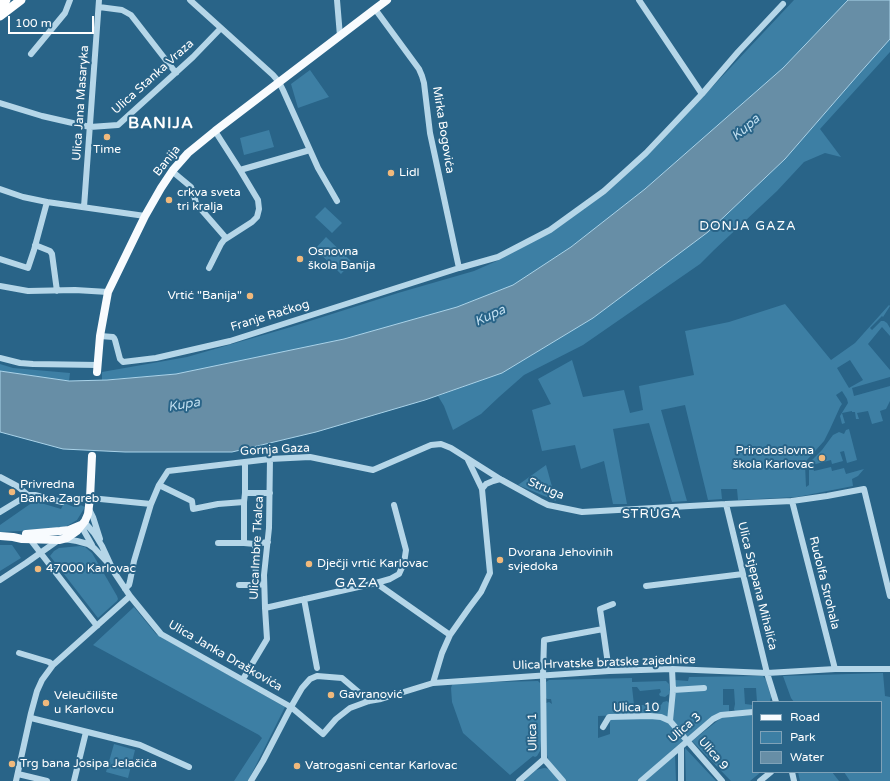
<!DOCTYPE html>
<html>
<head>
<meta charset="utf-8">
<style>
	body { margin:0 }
	#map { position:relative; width:890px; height:781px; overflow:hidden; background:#296488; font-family:"Varela Round",sans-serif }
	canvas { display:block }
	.legend { position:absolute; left:752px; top:701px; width:130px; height:72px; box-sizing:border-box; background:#296488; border:1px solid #7fa2b8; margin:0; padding:5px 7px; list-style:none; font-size:12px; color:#fff }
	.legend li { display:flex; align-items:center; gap:8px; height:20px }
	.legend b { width:20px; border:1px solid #7fa2b8 }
	.scale { position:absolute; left:8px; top:16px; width:86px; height:18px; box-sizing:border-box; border:2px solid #fff; border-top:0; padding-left:5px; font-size:12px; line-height:14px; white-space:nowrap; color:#fff; -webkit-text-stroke:3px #296488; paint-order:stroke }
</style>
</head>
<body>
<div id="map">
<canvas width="890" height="781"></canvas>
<ul class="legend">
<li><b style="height:5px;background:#f8fbfe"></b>Road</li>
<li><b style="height:11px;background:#3d7fa4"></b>Park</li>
<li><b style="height:11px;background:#678ea6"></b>Water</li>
</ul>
<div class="scale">100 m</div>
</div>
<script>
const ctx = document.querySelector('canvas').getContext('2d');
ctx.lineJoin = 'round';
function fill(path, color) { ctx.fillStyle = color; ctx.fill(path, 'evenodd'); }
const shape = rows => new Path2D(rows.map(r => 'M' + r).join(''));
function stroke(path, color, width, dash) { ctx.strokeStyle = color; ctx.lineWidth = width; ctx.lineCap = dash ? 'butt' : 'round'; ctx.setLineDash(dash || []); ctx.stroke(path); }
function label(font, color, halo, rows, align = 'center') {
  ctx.font = font + ' "Varela Round",sans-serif'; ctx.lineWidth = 4; ctx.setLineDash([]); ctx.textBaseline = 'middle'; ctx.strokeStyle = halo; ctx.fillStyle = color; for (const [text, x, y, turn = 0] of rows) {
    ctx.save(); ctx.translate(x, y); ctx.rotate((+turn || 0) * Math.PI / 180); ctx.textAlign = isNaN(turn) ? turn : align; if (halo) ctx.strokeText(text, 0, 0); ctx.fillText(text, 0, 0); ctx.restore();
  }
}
const green = shape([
	[794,0,848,0,783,68,645,189,571,247,513,285,457,307,344,339,176,374,102,380,102,372,187,357,291,327,398,293,474,271,499,260,604,193,700,100],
	[890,39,890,52,820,129,841,157,825,153,804,162,777,191,714,250,700,264,583,345,524,375,499,397,481,414,453,430,444,406,438,396,502,373,593,318,708,232,785,159,858,75],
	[310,70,329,97,298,108,291,84],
	[269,130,274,147,244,155,240,138],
	[325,207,342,223,332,233,315,217],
	[326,237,352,262,341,274,315,249],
	[785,304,831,360,855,343,889,305,890,306,883,317,882,316,870,328,872,330,881,321,884,321,887,323,890,328,890,336,882,327,868,344,890,370,890,377,852,388,854,396,890,386,890,401,886,409,880,411,883,421,872,424,868,411,857,413,859,419,856,419,855,412,852,412,852,411,842,413,845,423,842,424,840,416,848,403,847,399,842,391,836,395,842,404,840,407,830,429,824,441,807,460,805,464,806,487,809,485,809,469,810,464,812,460,822,450,833,435,839,432,844,434,846,430,849,429,857,460,847,463,844,451,840,452,843,461,832,464,831,460,812,465,814,471,831,467,832,471,844,468,846,474,864,469,858,476,852,479,853,486,797,497,738,500,737,489,721,489,722,499,708,500,685,405,661,410,687,501,672,502,649,423,613,429,627,504,613,504,604,461,581,469,575,445,542,451,532,410,551,404,538,379,572,360,583,397,624,390,630,413,643,410,639,386,694,375,685,331,729,322],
	[850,360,863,380,849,388,837,368],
	[0,364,13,368,70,373,69,381,0,371],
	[546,465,556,501,518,485],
	[33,502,41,503,61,509,64,503,74,507,76,503,85,507,77,520,67,526,56,529,21,531,0,532,0,525],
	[0,545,12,545,21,558,0,571],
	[80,546,85,547,92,553,117,596,118,599,117,601,98,618,50,556,54,551,59,548],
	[134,607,156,634,285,707,248,781,234,781,262,738,259,735,93,645],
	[883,673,885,696,890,697,890,781,850,781,844,772,881,772,881,702,794,702,791,698,783,676],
	[759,676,763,676,766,680,771,697,770,702,757,702,756,688,744,688,745,704,753,705,753,709,735,712,734,709,735,704,734,689,723,689,723,705,729,705,729,712,689,737,686,737,673,721,675,680,688,681,689,677],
	[632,678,632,682,666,681,669,684,670,691,669,694,665,697,660,696,659,694,661,692,660,689,640,691,637,687,632,687,634,705,661,705,663,702,667,701,669,703,668,717,651,714,598,716,598,738,610,734,610,719,648,717,666,720,684,740,638,781,564,781,553,767,548,759,546,751,546,703,549,702,552,704,551,699,547,699,546,698,546,682,549,680],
	[538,681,540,683,540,686,541,740,540,751,537,756,535,757,533,756,510,775,463,733,452,702,451,688,452,685,454,683],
	[753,715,753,772,761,772,750,781,731,781,692,741,721,718],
	[114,744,135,750,128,778,106,772],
	[685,748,716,781,686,781],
	[675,754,676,781,643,781],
	[544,768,551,769,561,781,524,781,536,770],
	[798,772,832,772,839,781,800,781]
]);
const water = shape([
	[848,0,890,0,890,39,858,75,785,159,708,232,593,318,502,373,425,400,316,432,232,452,125,452,63,449,0,432,0,371,69,381,107,380,176,374,344,339,457,307,513,285,571,247,645,189,783,68,848,0]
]);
const minor = shape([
	[190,0,273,75,279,82,283,90,318,168,337,201],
	[337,0,340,36],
	[639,0,702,94],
	[99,7,122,10,131,15,176,73],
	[375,9,419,69,422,76,424,83,430,133,459,268],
	[31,54,65,13,70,0],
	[0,103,42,116,90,127,118,125,193,57,221,28],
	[240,170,310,150],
	[173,172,191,187,193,192,196,203,199,207,226,238],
	[0,189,23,197,47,202,145,216],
	[84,207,99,0],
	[35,245,50,251,52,254,57,291],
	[0,259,28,268,34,250,47,202],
	[209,268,221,244,224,240,252,222,257,217,259,209,258,200,240,170,215,131],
	[0,286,28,291,75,290,108,292],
	[100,336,113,337,114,338,115,340,120,359,123,362,156,358,230,341,459,268,498,257,550,230,604,191,646,153,702,94,738,52,783,4],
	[0,358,20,363,33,364,98,365],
	[0,477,17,486,28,495,35,495,62,502],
	[159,485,192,501,193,509,218,504,244,502,245,493,270,493],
	[482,489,486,484,493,481,500,479],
	[245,493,245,462],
	[90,498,151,504],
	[792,501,835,669],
	[244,502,244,543,255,544,268,542],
	[726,504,767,673,776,702],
	[89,509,93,517,100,539],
	[0,512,28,495],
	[83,523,87,525,94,533,102,546,114,572,130,596,161,634,291,707,323,734,336,719,350,708,369,701,381,699,433,683,609,671,672,669,767,673,835,669,890,669],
	[83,523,84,531,92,545],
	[29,538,97,626],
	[64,539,77,541,88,544,94,548,108,563],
	[218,543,244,543],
	[255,544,256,585,264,584],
	[0,580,26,563,60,539],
	[376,583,450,635],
	[239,585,256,585],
	[646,586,743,574],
	[125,589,129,585,130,581,134,561,151,504,159,485,168,471,270,459,310,457,373,470,431,445,441,444,451,448,500,479,540,501,548,505,582,512,726,504,792,501,827,496,864,489,890,596],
	[304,599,317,668],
	[265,608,376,583,390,579,399,574,404,563,406,550,394,505],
	[603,629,600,609,613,604],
	[19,653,49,662,53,665],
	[243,679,267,639,265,608,264,575,269,528,270,459],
	[433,683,442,653,450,635,469,608,481,592,490,573,482,489,468,460],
	[673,690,704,688],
	[31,718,140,745,189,767],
	[670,721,673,690,672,669],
	[603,727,609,717,650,716,661,717,670,721,722,781],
	[681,747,681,781],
	[792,772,794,781],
	[18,774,47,781],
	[16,781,31,713,37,691,42,680,53,665,130,596],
	[74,781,86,732],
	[251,781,263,761,291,707,302,688,310,679,317,676,342,678,369,701],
	[519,781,544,759],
	[563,781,544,759,543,675,544,640,603,629,609,671],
	[641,781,713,719,721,715,753,712],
	[760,781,771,772]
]);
const major = shape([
	[97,372,100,336,108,292,145,216,161,188,173,170,188,153,215,131,375,9,387,0],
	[26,534,60,531,69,530,81,525],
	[0,536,13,537,22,539,59,540,67,538,77,531,85,521,88,514,90,498,92,456]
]);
const highway = shape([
	[0,6,6,0],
	[0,16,21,0]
]);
const markers = [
	[107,137,4,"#f0b97c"],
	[391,173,4,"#f0b97c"],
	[169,200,4,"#f0b97c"],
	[300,259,4,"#f0b97c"],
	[250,296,4,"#f0b97c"],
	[822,458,4,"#f0b97c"],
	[12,492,4,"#f0b97c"],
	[500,560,4,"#f0b97c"],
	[309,564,4,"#f0b97c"],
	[38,569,4,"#f0b97c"],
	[331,695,4,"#f0b97c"],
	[46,703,4,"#f0b97c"],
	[12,764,4,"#f0b97c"],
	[297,766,4,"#f0b97c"]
];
const streetNames = [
	["Ulica Stanka Vraza",153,77,-42],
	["Ulica Jana Masaryka",81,103,-86],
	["Mirka Bogovića",443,130,81],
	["Banija",167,161,-51],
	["Franje Račkog",270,316,-17],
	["Gornja Gaza",275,450,-3],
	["Struga",546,489,23],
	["Ulica Imbre Tkalca",257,548,-87],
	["Rudolfa Strohala",824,583,76],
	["Ulica Stjepana Mihalića",757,586,76],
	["Ulica Janka Draškovića",225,656,30],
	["Ulica Hrvatske bratske zajednice",604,663,-2],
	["Ulica 10",636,708,-1],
	["Ulica 3",685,728,-41],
	["Ulica 1",533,732,-91],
	["Ulica 9",713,754,49]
];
const poiNames = [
	["Time",107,150,"center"],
	["Lidl",399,173],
	["crkva sveta",177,193],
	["tri kralja",177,207],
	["Osnovna",308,252],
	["škola Banija",308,266],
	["Vrtić \"Banija\"",242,296,"right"],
	["Prirodoslovna",814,451,"right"],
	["škola Karlovac",814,465,"right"],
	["Privredna",20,485],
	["Banka Zagreb",20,499],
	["Dvorana Jehovinih",508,553],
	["svjedoka",508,567],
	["Dječji vrtić Karlovac",317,564],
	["47000 Karlovac",46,569],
	["Gavranović",339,695],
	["Veleučilište",54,696],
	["u Karlovcu",54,710],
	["Trg bana Josipa Jelačića",20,764],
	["Vatrogasni centar Karlovac",305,766]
];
const waterNames = [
	["Kupa",746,128,-41],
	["Kupa",490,316,-25],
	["Kupa",184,405,-9]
];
const neighbourhoodNames = [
	["DONJA GAZA",748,227],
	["STRUGA",652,515]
];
const quarterNames = [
	["GAZA",357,583]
];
const districtNames = [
	["BANIJA",161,124]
];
fill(green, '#3d7fa4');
fill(water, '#678ea6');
stroke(water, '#aad3e9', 1);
stroke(minor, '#b5d6e8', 6);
stroke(major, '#f8fbfe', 8);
stroke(highway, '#fff', 9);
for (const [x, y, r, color] of markers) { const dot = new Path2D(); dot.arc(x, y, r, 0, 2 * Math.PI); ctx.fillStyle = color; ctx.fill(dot); stroke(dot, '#296488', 1.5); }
label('12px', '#fff', '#296488', streetNames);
label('12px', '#fff', '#296488', poiNames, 'left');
label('italic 13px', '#c1dff0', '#296488', waterNames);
ctx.letterSpacing = '1px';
label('13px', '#fff', '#296488', neighbourhoodNames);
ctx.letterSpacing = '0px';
ctx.letterSpacing = '1px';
label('14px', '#fff', '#296488', quarterNames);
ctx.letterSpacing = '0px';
ctx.letterSpacing = '1px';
label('bold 16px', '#fff', '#296488', districtNames);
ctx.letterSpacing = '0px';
</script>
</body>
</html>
